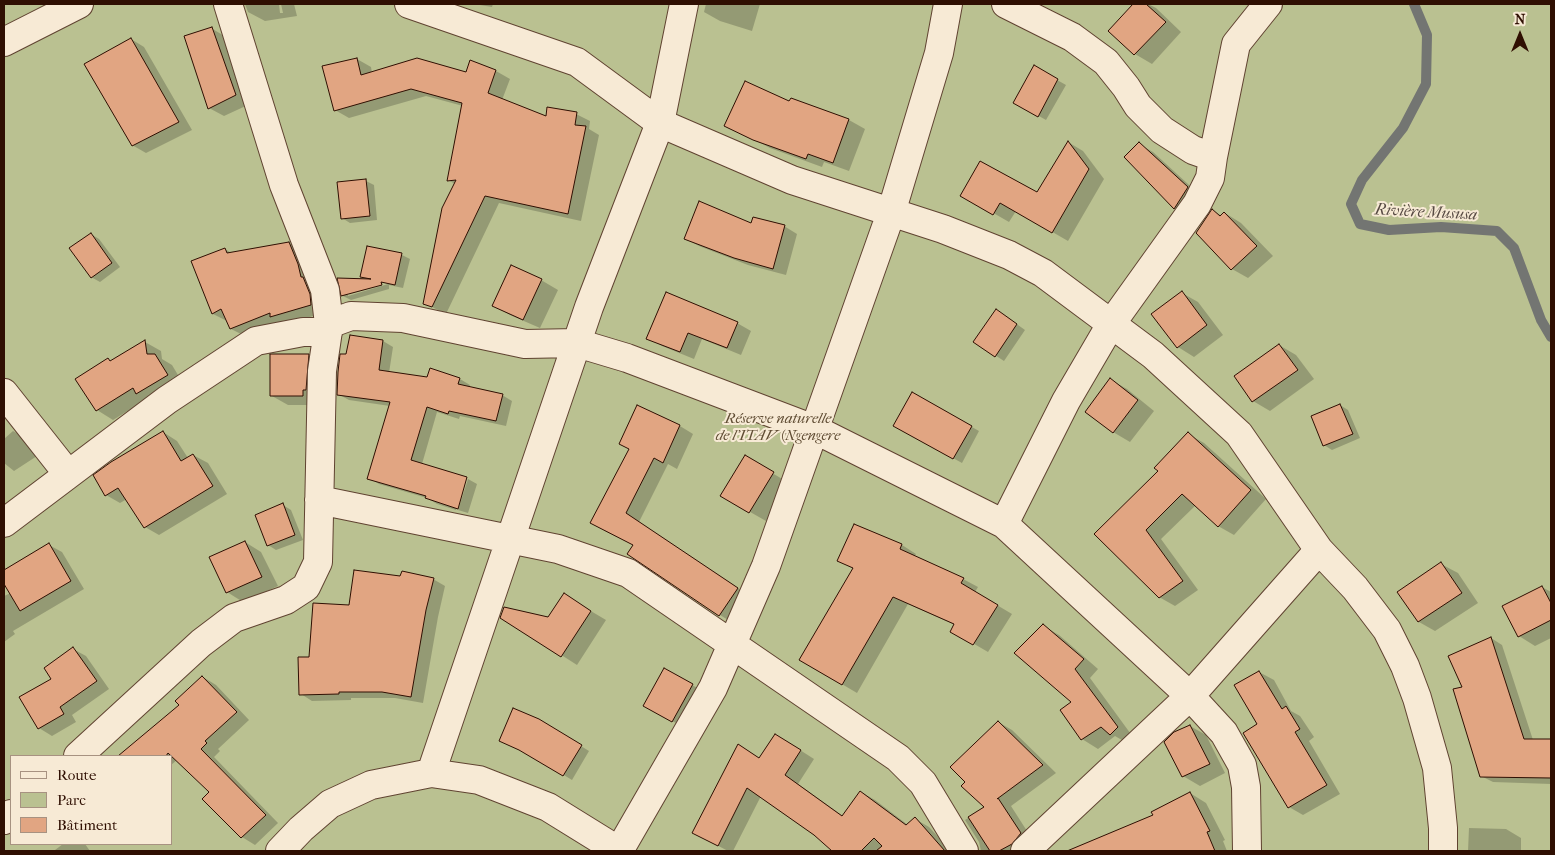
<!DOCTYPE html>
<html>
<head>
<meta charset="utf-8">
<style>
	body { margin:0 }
	#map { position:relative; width:1555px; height:855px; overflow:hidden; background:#f2debe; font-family:"IM FELL French Canon",serif }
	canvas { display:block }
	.frame { position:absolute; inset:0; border:5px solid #2f0f02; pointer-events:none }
	.legend { position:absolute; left:10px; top:755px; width:162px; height:90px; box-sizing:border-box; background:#f7ead5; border:1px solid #a79281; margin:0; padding:6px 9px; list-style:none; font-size:15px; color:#2f0f02 }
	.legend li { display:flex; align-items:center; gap:10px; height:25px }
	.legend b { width:25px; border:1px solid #a79281 }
	.north { position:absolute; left:1495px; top:10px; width:50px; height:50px; -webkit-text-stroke:4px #f7ead5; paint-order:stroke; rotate:0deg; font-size:14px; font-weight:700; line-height:20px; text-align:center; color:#2f0f02 }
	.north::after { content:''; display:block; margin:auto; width:18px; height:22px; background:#2f0f02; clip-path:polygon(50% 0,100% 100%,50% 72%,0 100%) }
</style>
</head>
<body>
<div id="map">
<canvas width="1555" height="855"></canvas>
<div class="frame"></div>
<ul class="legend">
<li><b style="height:6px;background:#f7ead5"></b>Route</li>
<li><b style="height:14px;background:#bac191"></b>Parc</li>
<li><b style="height:14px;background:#e1a582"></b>Bâtiment</li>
</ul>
<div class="north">N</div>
</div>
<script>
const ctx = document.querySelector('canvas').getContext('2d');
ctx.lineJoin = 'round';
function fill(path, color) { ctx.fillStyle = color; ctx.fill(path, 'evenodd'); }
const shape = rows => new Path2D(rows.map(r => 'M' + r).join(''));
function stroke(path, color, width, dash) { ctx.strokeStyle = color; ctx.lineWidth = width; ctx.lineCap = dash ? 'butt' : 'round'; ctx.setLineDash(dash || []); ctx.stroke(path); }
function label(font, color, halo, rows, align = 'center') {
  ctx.font = font + ' "IM FELL French Canon",serif'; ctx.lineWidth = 4; ctx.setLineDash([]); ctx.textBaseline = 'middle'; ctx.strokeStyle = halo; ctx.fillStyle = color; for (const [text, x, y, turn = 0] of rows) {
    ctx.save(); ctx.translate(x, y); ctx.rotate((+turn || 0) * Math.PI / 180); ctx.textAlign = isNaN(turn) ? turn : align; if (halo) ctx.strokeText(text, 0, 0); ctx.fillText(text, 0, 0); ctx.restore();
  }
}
const green = shape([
	[4,4,1551,4,1551,851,4,851],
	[11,756,171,756,171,844,11,844]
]);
const shadow = shape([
	[245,4,279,4,280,13,283,13,281,4,294,4,297,16,265,21,248,12],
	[474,4,493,4,492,7],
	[706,4,760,4,752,31,720,21,704,12],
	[1135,4,1148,4,1156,8,1181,32,1152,64,1135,54,1110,31],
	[211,28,226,37,250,104,224,116,209,108],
	[131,39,144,47,192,130,146,153,132,145],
	[357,59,371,67,372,73,466,73,470,62,496,71,510,79,502,100,547,118,576,114,590,121,589,129,599,135,581,221,499,203,446,314,424,303,455,184,448,180,463,106,426,96,349,118,335,110],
	[1034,67,1066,85,1046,120,1014,102],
	[792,99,849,120,865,129,849,171,824,162,822,167,770,148,726,125,790,103],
	[1068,142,1083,151,1104,179,1068,241,1016,211,1009,222,962,195,1037,194],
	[1139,144,1153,152,1201,196,1188,216,1175,208,1126,157],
	[366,181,374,185,377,220,350,223,342,218],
	[1212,210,1222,216,1225,213,1241,223,1273,256,1248,278,1232,269],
	[752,224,784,226,797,234,786,275,748,265,699,246,686,239],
	[91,234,99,239,120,267,100,282,91,277],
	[289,243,303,251,324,313,285,324,280,322,245,336,231,329,227,321,213,314,225,249,233,254],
	[368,247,402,255,410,259,403,288,389,285,389,289,351,300,343,296,339,279,369,280,361,276],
	[387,282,388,284,348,296,348,293],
	[541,280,558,290,540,328,510,315,494,306],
	[1182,293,1198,302,1223,335,1194,357,1178,347],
	[1004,315,1025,330,1004,361,975,342],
	[737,323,751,331,741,355,702,339,694,359,662,346,648,338],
	[351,337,383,341,393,347,389,373,428,378,431,370,460,379,470,385,469,388,502,395,512,401,506,426,460,416,459,419,437,412,422,464,467,479,465,479,456,510,437,504,427,498,379,484,369,478,390,406,349,400,338,394],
	[145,342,161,351,162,359,172,365,184,385,147,399,113,420,97,410,108,360,111,362],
	[1279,345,1296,355,1314,379,1270,411,1253,401],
	[308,355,325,365,320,405,288,405,272,396],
	[1111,380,1127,389,1154,411,1130,442,1113,432],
	[913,394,979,431,962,463,895,426],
	[1340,405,1348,410,1360,438,1332,450,1324,445],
	[680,426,693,434,677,469,668,464,639,522,751,597,733,623,720,615,634,545,605,531,630,449],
	[13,431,22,436,37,456,14,471,4,463,4,439],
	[163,432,177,441,188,458,193,455,208,463,227,494,159,535,145,527,127,499,120,503,106,495],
	[1188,434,1204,443,1266,499,1234,535,1218,526,1196,505,1161,539,1198,590,1175,606,1159,597,1096,534,1160,471],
	[745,457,789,483,766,521,722,496],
	[468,479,477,484,468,513,458,510],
	[283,505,291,510,303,540,276,550,268,545],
	[855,526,902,545,916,554,914,557,963,579,978,587,975,592,1012,614,988,652,952,631,955,625,908,604,857,693,801,660,854,569,839,561],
	[245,542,261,552,278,586,243,602,227,592],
	[49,545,62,552,84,589,13,631,15,634,4,642,4,596,11,593,4,581,4,571],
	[1441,564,1458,573,1478,603,1435,631,1419,622,1399,592],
	[401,578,433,579,445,586,438,617,423,703,395,698,351,698,351,700,312,701,301,694,311,658],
	[1542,587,1551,592,1551,638,1535,646,1519,636],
	[579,604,606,620,577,665,502,617,549,618],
	[1043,626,1059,635,1098,669,1090,678,1133,737,1127,743,1115,736,1098,749,1082,739,1061,711,1073,702],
	[1491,638,1502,645,1533,740,1551,740,1551,784,1493,782,1481,776,1464,687],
	[73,649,86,656,109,689,72,715,76,722,52,736,39,728,53,679],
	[1259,672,1274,680,1291,711,1300,716,1314,737,1309,741,1340,794,1303,815,1289,807,1258,725],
	[203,677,216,685,249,720,218,749,220,751,214,757,278,823,255,845,242,837,224,820,232,811,177,760,171,765,171,756,120,756,181,705],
	[692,685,708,694,689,730,661,715],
	[998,722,1012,730,1056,773,1011,806,1034,842,1026,851,981,851,979,842,965,820,986,807],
	[545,724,589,751,572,780,528,753],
	[1190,726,1206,735,1225,773,1200,786,1183,776],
	[789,743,814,759,798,784,843,816,861,792,875,800,908,825,915,819,929,827,941,840,951,846,954,851,834,851,814,834,761,796,733,851,728,851,694,833,759,759],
	[1190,793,1206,803,1225,840,1223,841,1227,851,1090,851,1090,843,1155,815],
	[1469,828,1506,829,1521,838,1521,851,1468,851],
	[63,844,85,844,90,851,56,851,55,850]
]);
const stream = shape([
	[1414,4,1427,35,1426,84,1403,128,1362,180,1351,204,1360,224,1389,230,1441,227,1497,231,1514,248,1541,320,1551,337]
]);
const building = shape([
	[1133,4,1146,4,1166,22,1134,55,1108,31,1133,4],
	[212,27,236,95,208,109,184,36,212,27],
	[131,38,179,122,132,146,84,64,131,38],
	[357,58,361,75,417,58,466,72,470,60,496,70,488,93,546,116,547,107,577,112,575,125,586,126,568,214,485,196,432,307,423,304,442,208,456,180,447,181,462,103,411,89,334,111,322,66,357,58],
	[1034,65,1058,79,1038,117,1013,103,1034,65],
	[745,81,789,101,791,98,849,119,833,163,808,154,806,159,753,140,724,126,745,81],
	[1068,141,1089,169,1052,233,1000,203,993,215,960,196,980,161,1037,192,1068,141],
	[1139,142,1188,187,1174,209,1124,157,1139,142],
	[366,179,370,216,341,219,337,182,366,179],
	[699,201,751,223,753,217,785,225,773,269,734,258,684,239,699,201],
	[1212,209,1220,216,1224,212,1257,246,1231,270,1196,233,1212,209],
	[91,233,112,263,91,278,69,248,91,233],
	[289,242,298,264,301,277,303,277,310,294,311,305,270,317,270,313,230,329,221,309,212,314,191,261,225,248,227,253,289,242],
	[367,246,402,253,395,285,381,282,382,285,341,296,337,278,371,279,360,277,367,246],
	[511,265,542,279,523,320,492,306,511,265],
	[1182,291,1207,325,1177,348,1151,314,1182,291],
	[666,292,738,322,727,348,688,333,680,352,646,339,666,292],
	[996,309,1017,324,995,357,973,342,996,309],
	[350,335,383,340,379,370,427,377,430,368,460,378,458,384,503,394,496,421,449,411,448,414,427,407,411,460,467,477,458,509,425,498,426,496,367,479,390,402,337,395,338,372,340,354,346,354,350,335],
	[145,340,147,354,155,354,168,375,136,394,133,388,96,411,75,379,108,358,110,361,145,340],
	[1279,344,1298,370,1252,402,1234,376,1279,344],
	[270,354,309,354,306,390,303,390,303,396,270,396,270,354],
	[1110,378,1138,400,1113,433,1085,412,1110,378],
	[912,392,972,426,953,459,893,426,912,392],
	[1340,404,1353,434,1323,446,1311,416,1340,404],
	[637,405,680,425,663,463,654,458,626,513,738,588,719,616,627,554,633,545,590,523,629,449,619,444,637,405],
	[163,431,181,461,193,454,213,486,144,528,118,488,105,496,93,475,111,462,163,431],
	[1188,432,1251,490,1218,527,1182,494,1146,530,1183,581,1159,598,1094,534,1158,471,1154,468,1188,432],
	[745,455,774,472,749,513,720,496,745,455],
	[283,503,295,535,267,546,255,515,283,503],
	[854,524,902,544,900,549,964,578,961,583,998,605,973,645,950,632,954,624,893,597,842,685,799,660,853,568,837,561,854,524],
	[245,541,262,577,226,593,209,557,245,541],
	[49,543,71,581,20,611,4,584,4,570,49,543],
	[1441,562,1462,593,1418,622,1397,592,1441,562],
	[354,570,400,576,402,571,434,578,426,610,411,697,382,692,339,692,339,694,299,695,298,657,309,657,313,603,349,605,354,570],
	[1542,586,1551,603,1551,620,1518,637,1502,606,1542,586],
	[564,593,591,611,561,657,500,618,504,607,548,617,564,593],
	[1043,624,1084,659,1075,669,1118,727,1110,735,1101,727,1081,740,1060,710,1071,702,1014,653,1043,624],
	[1491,637,1524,739,1551,739,1551,778,1480,777,1453,689,1462,687,1448,656,1491,637],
	[73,647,97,681,60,707,64,714,38,729,19,697,51,679,44,668,73,647],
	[664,668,693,684,672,722,643,706,664,668],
	[1259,671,1282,709,1286,706,1300,729,1295,732,1327,785,1288,808,1243,733,1257,724,1234,685,1259,671],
	[202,676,237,712,205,741,207,743,201,749,266,815,241,838,202,799,209,792,168,753,166,756,118,756,179,705,175,701,202,676],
	[513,708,539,719,582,745,563,776,519,750,499,741,513,708],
	[998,721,1043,765,997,799,998,798,1021,833,1012,844,999,851,990,851,968,817,984,807,961,786,965,782,950,767,998,721],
	[1190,725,1210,764,1182,777,1164,742,1174,732,1190,725],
	[775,734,801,750,785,775,842,816,860,791,906,825,915,817,945,851,876,851,882,846,874,838,861,851,832,851,814,835,747,788,718,846,692,833,738,744,759,758,775,734],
	[1190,792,1210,831,1207,832,1215,851,1067,851,1153,815,1151,812,1190,792]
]);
const street = shape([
	[409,4,577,62,660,123,792,180,943,229,1009,255,1043,273,1153,355,1239,434,1319,550,1355,588,1387,630,1405,666,1417,698,1437,768,1443,828,1443,851],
	[4,42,79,4],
	[1213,157,1236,44,1268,4],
	[329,324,351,316,403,318,525,344,577,343,627,358,814,429,1004,524,1190,696,1224,733,1242,765,1246,787,1247,851],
	[4,393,68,474],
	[319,500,558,549,628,573,898,758,923,783,964,851],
	[4,523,167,400,256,341,303,332,328,332],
	[1004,524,1066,401,1111,324,1197,204,1210,178,1213,157,1193,150,1162,130,1138,106,1126,87,1106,62,1072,37,1006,4],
	[78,756,201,643,234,618,286,600,306,587,318,562,322,371,329,324,325,290,284,185,228,4],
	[431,773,589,307,660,123,684,4],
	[4,820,11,814],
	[280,851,301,829,330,804,371,785,431,773,479,780,548,807,619,851],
	[619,851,713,688,766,566,891,213,939,53,948,4],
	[1025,851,1190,696,1319,550]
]);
const parkNames = [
	["Réserve naturelle",778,419],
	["de l'ITAV (Ngengere",778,436]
];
const waterNames = [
	["Rivière Mususa",1426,213,3]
];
fill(green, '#bac191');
fill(shadow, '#0003');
stroke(stream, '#737572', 10);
fill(building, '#e1a582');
stroke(building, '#2f0f02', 1);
stroke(street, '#604331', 30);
stroke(street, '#f7ead5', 28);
label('italic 15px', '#604d34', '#f7ead5', parkNames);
label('italic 16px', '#574a43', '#f7ead5', waterNames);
</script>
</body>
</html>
